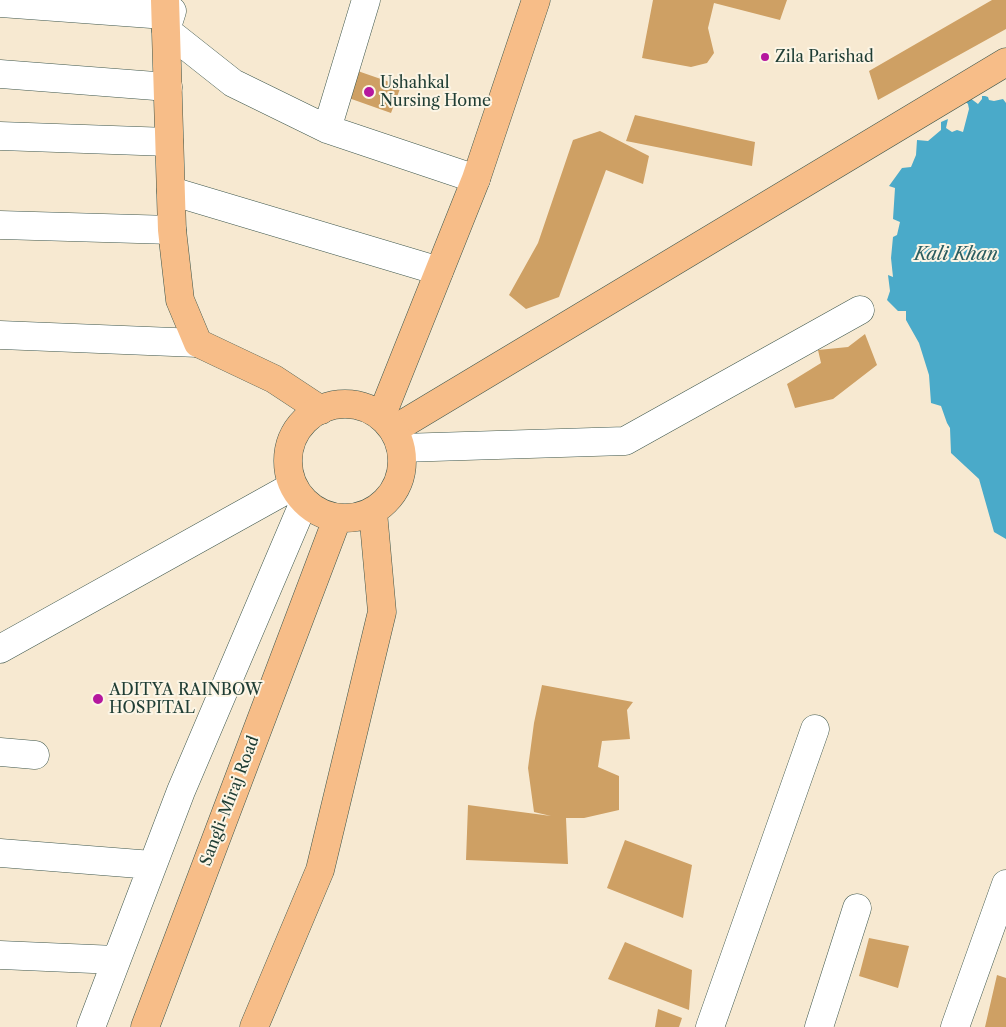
<!DOCTYPE html>
<html>
<head>
<meta charset="utf-8">
<style>
	body { margin:0 }
	canvas { display:block; background:#f7e9d1 }
</style>
</head>
<body>
<canvas width="1006" height="1027"></canvas>
<script>
const ctx = document.querySelector('canvas').getContext('2d');
ctx.lineJoin = 'round';
function fill(path, color) { ctx.fillStyle = color; ctx.fill(path, 'evenodd'); }
const shape = rows => new Path2D(rows.map(r => 'M' + r).join(''));
function stroke(path, color, width, dash) { ctx.strokeStyle = color; ctx.lineWidth = width; ctx.lineCap = dash ? 'butt' : 'round'; ctx.setLineDash(dash || []); ctx.stroke(path); }
function label(font, color, halo, rows, align = 'center') {
  ctx.font = font + ' "Libre Caslon Text",serif'; ctx.lineWidth = 4; ctx.setLineDash([]); ctx.textBaseline = 'middle'; ctx.strokeStyle = halo; ctx.fillStyle = color; for (const [text, x, y, turn = 0] of rows) {
    ctx.save(); ctx.translate(x, y); ctx.rotate((+turn || 0) * Math.PI / 180); ctx.textAlign = isNaN(turn) ? turn : align; if (halo) ctx.strokeText(text, 0, 0); ctx.fillText(text, 0, 0); ctx.restore();
  }
}
const water = shape([
	[982,96,985,96,988,97,989,100,994,101,1003,99,1006,103,1006,539,994,532,979,479,951,453,950,428,947,423,941,406,931,403,929,375,919,343,906,320,906,311,898,311,887,300,890,291,888,275,893,277,891,258,893,237,897,235,900,222,893,219,895,188,889,186,902,168,911,167,916,155,917,140,928,141,941,130,941,122,948,119,946,128,952,132,957,130,963,132,969,109,968,104,965,101,970,98,978,104,982,99]
]);
const building = shape([
	[653,0,787,0,780,20,714,3,708,28,714,53,707,63,691,67,642,58],
	[992,0,1006,0,1006,29,878,100,869,71],
	[352,69,401,86,391,113,343,96],
	[635,115,755,142,752,166,626,141],
	[600,131,649,156,643,184,606,170,559,297,526,309,509,295,538,243,573,140],
	[865,334,877,365,833,399,795,408,787,384,821,363,818,350,848,347],
	[542,685,633,702,627,710,630,739,602,741,598,767,619,776,619,810,584,818,566,818,568,864,466,860,468,805,551,816,534,812,528,768,534,723],
	[625,840,692,865,683,918,607,888],
	[869,938,909,946,898,988,859,976],
	[625,942,692,970,689,1010,608,979],
	[997,975,1006,978,1006,1027,985,1027],
	[658,1009,682,1018,679,1027,655,1027]
]);
const minor = shape([
	[0,3,165,15],
	[172,11,166,30,233,83,327,129,476,179],
	[0,74,168,87],
	[327,129,366,0],
	[0,136,169,142],
	[171,191,439,271],
	[0,225,172,230],
	[0,335,198,343],
	[401,448,625,441,860,310],
	[0,649,293,486],
	[0,752,35,755],
	[0,853,152,865],
	[0,955,116,960],
	[91,1027,181,791,304,502],
	[710,1027,815,729],
	[819,1027,857,908],
	[955,1027,1006,884]
]);
const major = shape([
	[165,0,172,230,180,300,198,343,274,379,321,410],
	[394,431,398,427,1006,62]
]);
const highway = shape([
	'288 461a57 57 0 1 1 114 0a57 57 0 1 1-114 0Z',
	[381,417,476,179,536,0],
	[145,1027,337,519],
	[254,1027,320,870,382,612,373,512]
]);
const markers = [
	[765,57,5,"#b5179e"],
	[369,92,6,"#b5179e"],
	[98,699,6,"#b5179e"]
];
const poiNames = [
	["Zila Parishad",775,57],
	["Ushahkal",380,83],
	["Nursing Home",380,101],
	["ADITYA RAINBOW",109,690],
	["HOSPITAL",109,708]
];
const streetNames = [
	["Sangli-Miraj Road",230,801,-69]
];
const waterNames = [
	["Kali Khan",956,255]
];
fill(water, '#4aaac9');
fill(building, '#cea064');
stroke(minor, '#3f574c', 29);
stroke(major, '#3f574c', 29);
stroke(highway, '#3f574c', 29);
stroke(minor, '#fff', 28);
stroke(major, '#f7bd88', 28);
stroke(highway, '#f7bd88', 28);
for (const [x, y, r, color] of markers) { const dot = new Path2D(); dot.arc(x, y, r, 0, 2 * Math.PI); ctx.fillStyle = color; ctx.fill(dot); stroke(dot, '#fcf5e5', 2); }
label('16px', '#1f3d34', '#fcf5e5', poiNames, 'left');
label('16px', '#1f3d34', '#fcf5e5', streetNames);
label('italic 18px', '#2c5e61', '#fcf5e5', waterNames);
</script>
</body>
</html>
